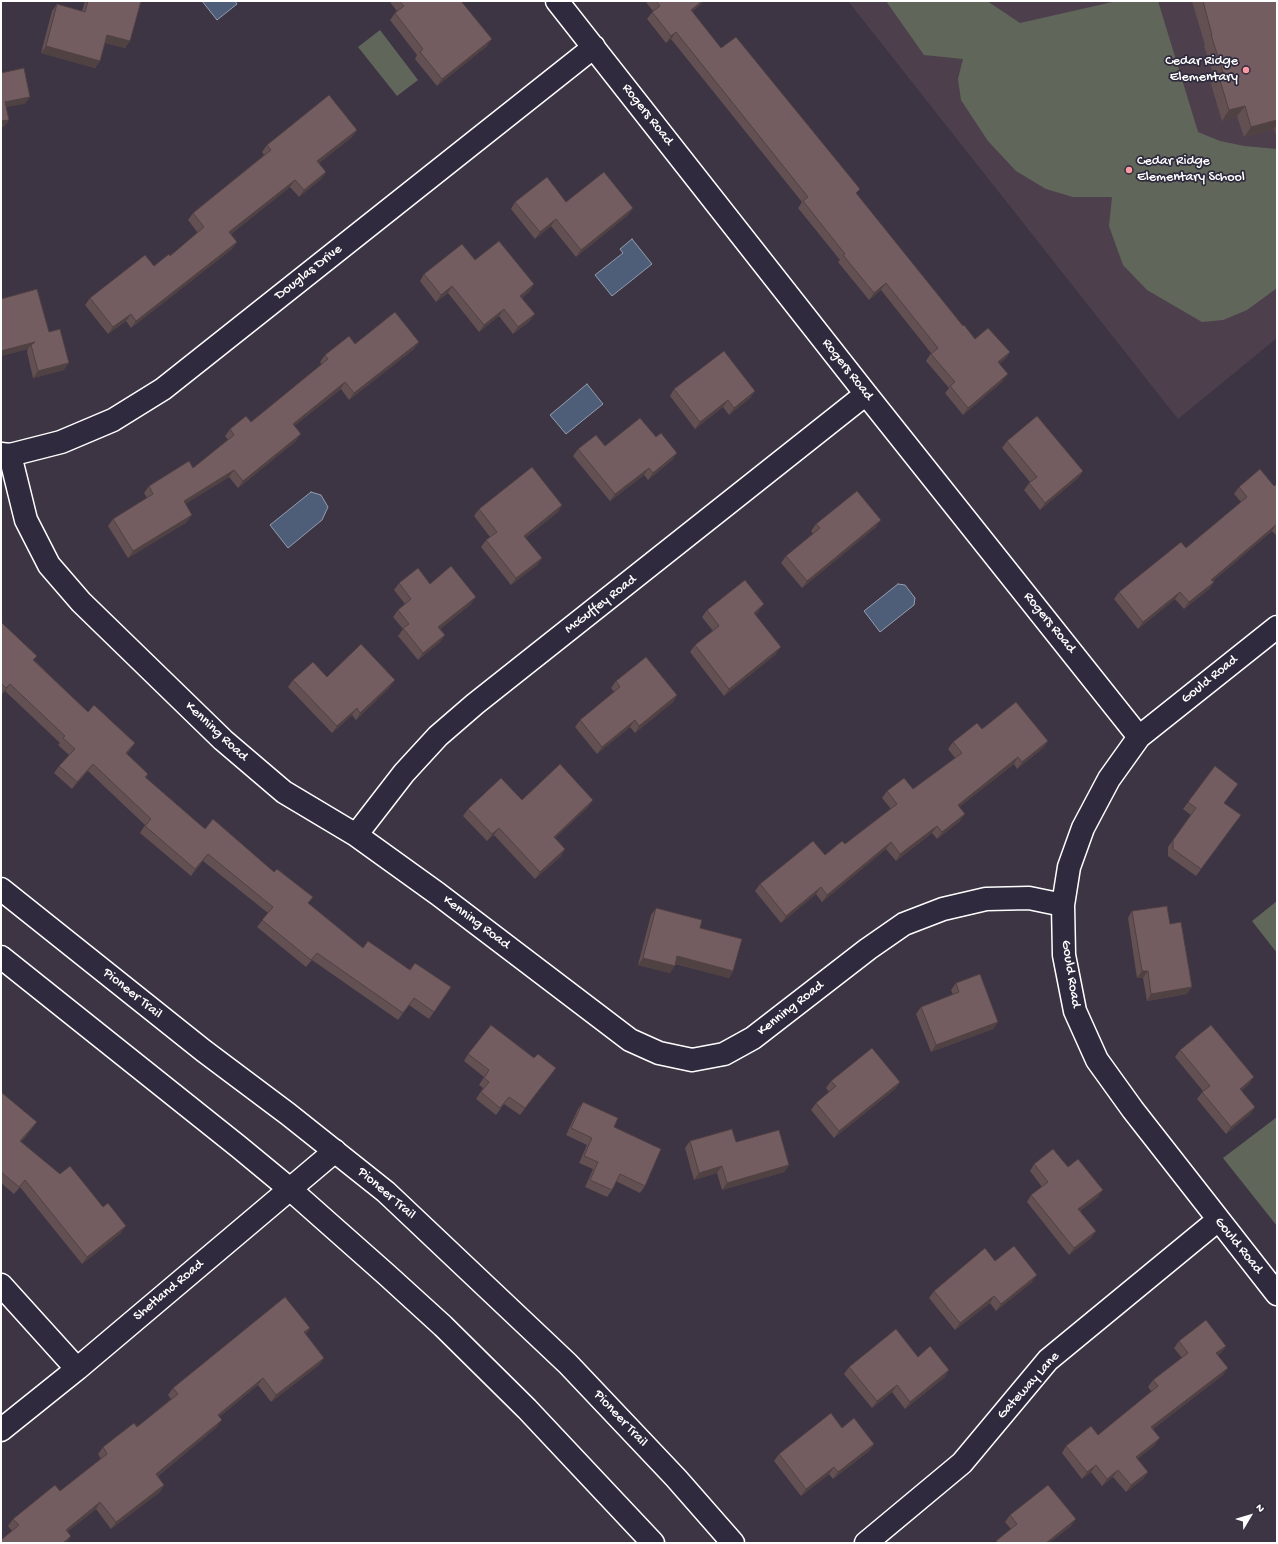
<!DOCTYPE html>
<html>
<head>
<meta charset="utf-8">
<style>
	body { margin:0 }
	#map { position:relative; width:1278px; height:1544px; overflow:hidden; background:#3d3444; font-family:"Gochi Hand",sans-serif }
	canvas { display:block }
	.frame { position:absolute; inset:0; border:2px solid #fff; pointer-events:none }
	.north { position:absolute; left:1230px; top:1496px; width:40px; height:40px; -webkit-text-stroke:3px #2f2a3d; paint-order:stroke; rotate:52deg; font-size:11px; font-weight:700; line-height:16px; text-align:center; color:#fff }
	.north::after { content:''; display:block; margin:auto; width:14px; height:18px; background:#fff; clip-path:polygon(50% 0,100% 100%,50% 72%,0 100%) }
</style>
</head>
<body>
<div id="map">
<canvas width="1278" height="1544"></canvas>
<div class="frame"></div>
<div class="north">N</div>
</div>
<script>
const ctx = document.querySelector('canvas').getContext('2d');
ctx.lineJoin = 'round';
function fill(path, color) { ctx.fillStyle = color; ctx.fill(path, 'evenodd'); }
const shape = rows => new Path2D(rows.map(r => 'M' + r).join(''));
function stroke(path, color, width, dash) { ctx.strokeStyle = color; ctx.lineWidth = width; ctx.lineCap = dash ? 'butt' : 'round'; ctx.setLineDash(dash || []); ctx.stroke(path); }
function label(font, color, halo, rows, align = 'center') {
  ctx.font = font + ' "Gochi Hand",sans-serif'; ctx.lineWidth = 3.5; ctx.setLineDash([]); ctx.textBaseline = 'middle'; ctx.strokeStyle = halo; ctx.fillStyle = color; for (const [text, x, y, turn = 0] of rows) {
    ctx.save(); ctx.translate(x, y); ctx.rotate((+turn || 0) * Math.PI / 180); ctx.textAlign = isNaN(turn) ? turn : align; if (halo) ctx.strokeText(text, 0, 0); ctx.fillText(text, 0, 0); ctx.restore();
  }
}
const built = shape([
	[848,1,1277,1,1277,338,1178,419]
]);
const green = shape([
	[886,1,987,1,1020,23,1117,1,1158,1,1198,132,1220,141,1244,146,1277,149,1277,288,1247,310,1223,320,1202,322,1147,290,1123,265,1109,226,1112,197,1073,197,1046,189,1016,171,988,141,961,100,958,79,963,59,924,55],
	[380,30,418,80,397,96,358,47],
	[1277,901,1277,953,1252,921],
	[1277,1117,1277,1226,1223,1158]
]);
const water = shape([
	[202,1,235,1,237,4,217,20,202,1],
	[632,239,652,264,612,296,595,275,623,253,620,249,632,239],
	[587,384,603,404,566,434,550,415,587,384],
	[311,492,321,495,328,507,322,520,288,548,270,525,311,492],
	[898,584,905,585,915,598,914,605,880,632,864,611,898,584]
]);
const street = shape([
	[557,1,866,394,1139,737],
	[1,454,10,455,61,442,113,420,163,389,594,47],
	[10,455,26,520,49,565,81,602,223,740,284,792,356,835,438,894,630,1040,659,1053,692,1060,724,1054,753,1038,868,949,904,924,943,909,986,899,1029,898,1063,905],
	[1277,627,1139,737,1109,779,1083,828,1069,867,1063,905,1064,955,1075,1011,1097,1060,1133,1110,1277,1294],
	[356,835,404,773,438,736,475,704,866,394],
	[1,1285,77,1369],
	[1,1430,77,1369,335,1151],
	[866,1543,962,1463,1048,1360,1218,1220]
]);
const secondary = shape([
	[1,889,204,1051,288,1114,386,1192,568,1364,676,1478,733,1543],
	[1,957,239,1147,291,1190,387,1275,443,1326,527,1409,653,1543]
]);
const wall = shape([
	[85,1,141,1,130,41,125,48,105,43,100,61,95,68,41,53,52,11,57,4,82,11],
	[389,1,461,1,487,46,437,86,415,59,417,55,390,20,395,13,397,11],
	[645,1,703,1,700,5,692,11,721,48,857,194,963,326,975,339,1010,352,1005,359,999,364,1003,381,963,415,945,393,949,388,926,361,931,353,881,290,869,300,838,262,840,260,798,208,802,202,671,39,666,43,647,19,653,11],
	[1192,1,1277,1,1277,138,1274,129,1244,137,1237,116,1222,121,1211,84,1215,79,1204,46,1205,45],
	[357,130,352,137,319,163,326,172,321,179,299,197,290,187,231,234,237,242,232,249,131,328,126,321,108,334,85,305,90,298,154,266,170,256,198,233,188,220,193,213,264,155,262,152,267,145],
	[515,202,566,202,633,208,628,215,576,257,551,226,535,239,511,209],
	[475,260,530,291,522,298,530,321,513,334,499,316,479,332,448,293,436,302,420,281,424,274],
	[49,332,64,370,33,378,27,352,28,349,1,356],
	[414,349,349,400,341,389,294,426,296,441,238,488,229,477,185,504,187,522,128,558,108,526,113,519,147,498,144,493,149,486,193,468,228,440,225,436,230,429,251,422,322,365,320,362,325,355],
	[674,389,755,391,750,398,729,415,723,407,695,429,670,396],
	[656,437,677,453,672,460,648,480,644,475,610,501,573,456,578,449,605,446],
	[1007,441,1083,471,1078,478,1040,510,1024,490,1030,482,1002,448],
	[1277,484,1277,536,1272,531,1213,581,1214,582,1209,589,1184,609,1175,599,1138,629,1114,599,1119,592,1186,548,1241,502,1234,494,1239,487,1274,486],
	[562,505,558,512,525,538,542,558,537,565,511,585,481,547,486,540,490,537,474,516,479,509],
	[816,524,876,527,802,588,781,563,786,556,813,534,811,531],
	[399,583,430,584,471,604,440,629,445,635,440,642,418,660,398,636,403,629,393,617,398,610,405,604,394,590],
	[707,610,759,611,755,615,776,654,724,696,690,652,695,645,713,631,702,617],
	[1,622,34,660,88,712,130,750,127,754,148,774,146,778,205,829,309,904,363,948,410,970,451,987,429,1019,409,1005,398,1020,312,960,306,967,257,927,268,913,203,861,191,876,140,833,145,825,88,771,72,789,54,773,59,766,69,755,58,745,60,743,5,691,1,695],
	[327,677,390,687,356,720,352,715,332,733,288,687,293,680],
	[616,681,677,695,673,702,635,733,630,727,597,754,575,727,580,720,614,692,611,688],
	[982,729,1048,741,1043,748,1017,769,1014,764,959,807,960,821,937,839,932,833,896,861,886,849,822,902,816,894,781,923,755,891,760,884,825,855,845,844,891,809,882,798,887,791,913,789,955,758,948,749,953,742],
	[1215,766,1224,803,1241,815,1196,876,1168,856,1168,847,1191,815,1183,809],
	[522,800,593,800,588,807,555,838,565,849,561,856,535,879,494,835,487,841,463,816,468,809],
	[656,908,700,928,733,971,729,978,675,964,670,973,638,965,651,915],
	[1132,911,1170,924,1187,994,1147,1001,1143,978,1137,978,1128,918],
	[956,983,998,1022,993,1029,931,1052,916,1014,921,1007,953,995,951,990],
	[1180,1050,1249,1084,1241,1091,1255,1107,1250,1114,1226,1134,1197,1099,1203,1091,1175,1057],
	[468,1054,534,1058,556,1068,520,1115,504,1104,496,1115,476,1099,483,1088,479,1085,484,1077,464,1061],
	[831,1081,900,1082,895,1089,834,1138,811,1110,816,1103,829,1092,826,1088],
	[1,1092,32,1129,21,1142,121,1233,82,1264,20,1187,14,1194,1,1183],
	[583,1102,614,1127,645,1186,640,1193,616,1181,612,1190,607,1197,585,1187,593,1169,579,1163,587,1145,566,1135,578,1109],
	[690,1141,736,1142,789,1165,784,1172,722,1190,717,1173,694,1180,685,1148],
	[1034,1164,1068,1167,1098,1197,1080,1211,1096,1231,1091,1238,1069,1255,1027,1202,1031,1195,1042,1187,1030,1171],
	[995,1261,1032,1282,996,1311,990,1303,955,1330,929,1298,934,1291],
	[310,1328,306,1334,324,1358,319,1365,271,1402,258,1385,219,1417,217,1427,158,1476,164,1485,160,1492,111,1529,96,1509,67,1532,12,1531,8,1526,13,1519,60,1491,101,1459,98,1454,103,1447,137,1427,171,1399,168,1395,173,1388],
	[1179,1341,1226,1346,1221,1353,1217,1355,1223,1375,1153,1429,1155,1445,1137,1459,1148,1472,1143,1479,1126,1492,1113,1477,1102,1486,1091,1472,1082,1479,1062,1453,1066,1446,1098,1435,1152,1392,1148,1387,1153,1380,1182,1358,1174,1348],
	[918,1357,945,1377,905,1409,892,1392,872,1408,844,1374,849,1367],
	[842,1428,874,1444,869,1451,833,1479,829,1474,801,1496,774,1461,779,1454],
	[1010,1515,1071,1526,1049,1543,995,1543,996,1541,1011,1529,1005,1522]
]);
const shadedWall = shape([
	[702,1,703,1,700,5,686,17,691,10],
	[676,32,671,39,666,43,671,36],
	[107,35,130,41,125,48,102,42],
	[492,39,487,46,437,86,442,79],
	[46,46,100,61,95,68,41,53],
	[30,97,25,104,1,108,5,102],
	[1245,106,1237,116,1222,121,1229,110],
	[9,120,4,127,1,127,1,121],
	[1277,120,1277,125,1274,129,1244,137,1251,127],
	[357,130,352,137,312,168,317,161],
	[326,172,321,179,299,197,304,190],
	[295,180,290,187,224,239,229,232],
	[633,208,628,215,576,257,581,250],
	[556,219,551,226,535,239,540,232],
	[237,242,232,249,131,328,136,321],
	[886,283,881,290,869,300,874,293],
	[534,284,530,291,516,303,520,296],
	[452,286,448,293,436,302,441,295],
	[504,309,499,316,479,332,484,325],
	[131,314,126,321,108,334,113,327],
	[535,314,530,321,513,334,518,327],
	[35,342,31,345,28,349,1,356,1,351],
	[419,342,414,349,349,400,354,393],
	[1010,352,1005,359,993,369,998,362],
	[69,363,64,370,33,378,38,371],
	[1008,374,1003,381,963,415,968,408],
	[345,382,341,389,288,431,293,424],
	[755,391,750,398,729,415,734,408],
	[728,400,723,407,695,429,700,422],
	[301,434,296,441,238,488,243,481],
	[677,453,672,460,648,480,653,473],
	[649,468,644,475,610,501,615,494],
	[234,470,229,477,179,508,184,501],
	[1083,471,1078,478,1040,510,1045,503],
	[562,505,558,512,519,543,524,536],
	[192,515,187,522,128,558,133,551],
	[881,520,876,527,802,588,807,581],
	[1277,524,1272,531,1206,587,1211,580],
	[542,558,537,565,511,585,516,578],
	[1214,582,1209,589,1184,609,1189,602],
	[1180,592,1175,599,1138,629,1143,622],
	[476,597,471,604,433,634,438,627],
	[764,604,759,611,749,620,754,613],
	[445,635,440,642,418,660,423,653],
	[781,647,776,654,724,696,729,689],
	[395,680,390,687,356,720,360,713],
	[10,684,5,691,1,695,6,688],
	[677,695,673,702,635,733,639,726],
	[357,708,352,715,332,733,337,726],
	[635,720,630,727,597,754,602,747],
	[1048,741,1043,748,1017,769,1022,762],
	[135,743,130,750,121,760,126,753],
	[1018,757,1014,764,953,812,958,805],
	[93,764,88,771,72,789,77,782],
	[593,800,588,807,549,844,554,837],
	[965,814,960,821,937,839,942,832],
	[937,826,932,833,896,861,900,854],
	[499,828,494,835,487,841,492,834],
	[891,842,886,849,822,902,827,895],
	[565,849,561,856,535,879,540,872],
	[208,854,203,861,191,876,195,869],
	[821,887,816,894,781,923,786,916],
	[677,956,733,971,729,978,672,963],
	[643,958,675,966,670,973,638,965],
	[1142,971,1148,971,1143,978,1137,978],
	[1192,987,1187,994,1147,1001,1151,994],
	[998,1022,993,1029,931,1052,936,1045],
	[556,1068,551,1075,520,1115,525,1108],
	[1254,1077,1249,1084,1235,1096,1240,1089],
	[900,1082,895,1089,834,1138,839,1131],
	[1255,1107,1250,1114,1226,1134,1231,1127],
	[37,1122,32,1129,15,1148,20,1141],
	[789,1165,784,1172,722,1190,727,1183],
	[722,1166,717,1173,694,1180,699,1173],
	[1103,1190,1098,1197,1074,1216,1078,1209],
	[126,1226,121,1233,82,1264,87,1257],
	[1096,1231,1091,1238,1069,1255,1074,1248],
	[1037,1275,1032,1282,996,1311,1001,1304],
	[994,1296,990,1303,955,1330,960,1323],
	[310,1328,305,1335,304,1332],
	[1226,1346,1221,1353,1211,1360,1216,1353],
	[324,1358,319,1365,271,1402,276,1395],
	[1228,1368,1223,1375,1146,1434,1151,1427],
	[949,1370,945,1377,905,1409,910,1402],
	[263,1378,258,1385,213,1422,218,1415],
	[897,1385,892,1392,872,1408,877,1401],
	[222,1420,217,1427,151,1481,156,1474],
	[1160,1438,1155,1445,1131,1464,1136,1457],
	[874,1444,869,1451,833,1479,838,1472],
	[1096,1465,1091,1472,1082,1479,1087,1472],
	[834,1467,829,1474,801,1496,806,1489],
	[1118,1470,1113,1477,1102,1486,1107,1479],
	[1148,1472,1143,1479,1126,1492,1131,1485],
	[164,1485,160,1492,111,1529,116,1522],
	[100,1502,96,1509,61,1537,66,1530],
	[1076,1519,1071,1526,1049,1543,1046,1543],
	[71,1536,67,1543,63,1543]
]);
const building = shape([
	[88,1,141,1,130,41,107,35,100,61,46,46,57,4,85,12,88,1],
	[399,1,461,1,492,39,442,79,420,52,423,49,395,13,404,6,399,1],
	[656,1,702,1,691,10,721,48,736,37,860,189,856,193,963,326,964,325,975,339,988,328,1010,352,998,362,1008,374,968,408,950,386,955,382,931,354,938,348,886,283,874,293,843,255,845,254,803,201,808,197,676,32,671,36,652,12,660,6,656,1],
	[1203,1,1277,1,1277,120,1251,127,1245,106,1229,110,1218,74,1223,72,1211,35,1212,35,1203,1],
	[24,68,30,97,5,102,9,120,1,121,1,73,24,68],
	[329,95,357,130,317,161,326,172,304,190,295,180,229,232,237,242,136,321,131,314,113,327,90,298,145,255,154,266,169,254,170,256,204,227,193,213,271,150,267,145,329,95],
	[604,172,633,208,581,250,556,219,540,232,515,202,547,177,566,202,604,172],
	[499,241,534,284,520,296,535,314,518,327,504,309,484,325,452,286,441,295,424,274,462,244,475,260,499,241],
	[37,289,49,332,60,329,69,363,38,371,31,345,35,342,1,351,1,299,37,289],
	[395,312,419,342,354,393,345,382,293,424,301,434,243,481,234,470,184,501,192,515,133,551,113,519,153,494,149,486,189,461,193,468,234,435,230,429,246,416,251,422,328,359,325,355,349,336,355,344,395,312],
	[724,351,755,391,734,408,728,400,700,422,674,389,724,351],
	[1037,416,1083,471,1045,503,1029,483,1037,477,1007,441,1037,416],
	[640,418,656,437,661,433,677,453,653,473,649,468,615,494,578,449,596,435,605,446,640,418],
	[532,467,562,505,524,536,542,558,516,578,486,540,497,532,479,509,532,467],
	[1260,469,1274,486,1277,484,1277,524,1211,580,1214,582,1189,602,1180,592,1143,622,1119,592,1181,542,1186,548,1247,497,1239,487,1260,469],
	[857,491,881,520,807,581,786,556,820,528,816,524,857,491],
	[451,566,476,597,438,627,445,635,423,653,403,628,409,624,398,610,411,599,399,583,418,568,430,584,451,566],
	[745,580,764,604,754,613,781,647,729,689,695,645,719,626,707,610,745,580],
	[1,622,37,656,33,660,88,712,94,705,135,743,126,753,148,774,145,777,205,829,213,819,274,872,277,869,313,897,308,903,363,948,368,941,410,970,415,963,451,987,434,1012,414,998,403,1013,317,953,311,960,262,920,273,907,208,854,195,869,145,826,151,819,93,764,77,782,59,766,75,749,63,738,65,736,10,684,6,688,1,683,1,622],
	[361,644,395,680,360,713,357,708,337,726,293,680,313,662,327,677,361,644],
	[646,657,677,695,639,726,635,720,602,747,580,720,620,687,616,681,646,657],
	[1016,702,1048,741,1022,762,1018,757,958,805,965,814,942,832,937,826,900,854,891,842,827,895,821,887,786,916,760,884,813,841,825,855,842,841,845,844,897,804,887,791,904,778,913,789,962,753,953,742,977,723,982,729,1016,702],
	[560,764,593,800,554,837,565,849,540,872,499,828,492,834,468,809,501,778,522,800,560,764],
	[1215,766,1238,784,1224,803,1241,815,1201,869,1173,849,1173,840,1196,808,1188,802,1215,766],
	[1167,906,1170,924,1181,922,1192,987,1151,994,1148,971,1142,971,1132,911,1167,906],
	[656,908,702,920,700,928,742,939,733,971,677,956,675,966,643,958,656,908],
	[980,974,998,1022,936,1045,921,1007,959,992,956,983,980,974],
	[491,1025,534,1058,538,1054,556,1068,525,1108,509,1097,500,1108,481,1092,489,1082,484,1078,489,1070,468,1054,491,1025],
	[1211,1025,1254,1077,1240,1089,1255,1107,1231,1127,1202,1092,1210,1086,1180,1050,1211,1025],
	[872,1048,900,1082,839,1131,816,1103,836,1086,831,1081,872,1048],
	[1,1092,37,1122,20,1141,60,1174,70,1166,103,1207,108,1203,126,1226,87,1257,25,1180,19,1187,1,1172,1,1092],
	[583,1102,618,1118,614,1127,661,1149,645,1186,620,1174,612,1190,590,1180,598,1162,584,1156,592,1138,571,1128,583,1102],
	[732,1129,736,1142,779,1130,789,1165,727,1183,722,1166,699,1173,690,1141,732,1129],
	[1053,1149,1068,1167,1078,1159,1103,1190,1078,1209,1096,1231,1074,1248,1031,1195,1048,1182,1034,1164,1053,1149],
	[1014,1246,1037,1275,1001,1304,994,1296,960,1323,934,1291,985,1248,995,1261,1014,1246],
	[285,1297,310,1328,304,1332,324,1358,276,1395,263,1378,218,1415,222,1420,156,1474,164,1485,116,1522,100,1502,66,1530,71,1536,63,1543,1,1543,1,1540,19,1525,13,1519,55,1485,60,1491,107,1454,103,1447,134,1423,137,1427,178,1394,173,1388,285,1297],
	[1206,1320,1226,1346,1216,1353,1228,1368,1151,1427,1160,1438,1136,1457,1148,1472,1131,1485,1118,1470,1107,1479,1096,1465,1087,1472,1066,1446,1091,1426,1098,1435,1158,1386,1153,1380,1188,1353,1179,1341,1206,1320],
	[896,1329,918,1357,930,1346,949,1370,910,1402,897,1385,877,1401,849,1367,896,1329],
	[831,1413,842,1428,854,1418,874,1444,838,1472,834,1467,806,1489,779,1454,831,1413],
	[1048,1485,1076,1519,1046,1543,998,1543,996,1541,1017,1524,1010,1515,1048,1485]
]);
const markers = [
	[1246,70,4,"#ff9aa2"],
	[1129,170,4,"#ff9aa2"]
];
const poiNames = [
	["Cedar Ridge",1238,62],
	["Elementary",1238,78],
	["Cedar Ridge",1137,162,"left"],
	["Elementary School",1137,178,"left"]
];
const streetNames = [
	["Rogers Road",647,115,52],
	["Douglas Drive",309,273,-38],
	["Rogers Road",847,370,52],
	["McGuffey Road",601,605,-38],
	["Rogers Road",1049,623,51],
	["Gould Road",1210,680,-39],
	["Kenning Road",216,732,43],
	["Kenning Road",476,923,37],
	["Gould Road",1070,974,81],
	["Pioneer Trail",132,994,39],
	["Kenning Road",791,1009,-38],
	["Pioneer Trail",386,1194,41],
	["Gould Road",1238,1246,51],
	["Shetland Road",169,1291,-40],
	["Gateway Lane",1029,1386,-48],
	["Pioneer Trail",620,1419,47]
];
fill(built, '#4d404c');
fill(green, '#60675a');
fill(water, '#4e5e78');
stroke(water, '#959eae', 1);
stroke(street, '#fff', 25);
stroke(secondary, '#fff', 25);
stroke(street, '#2f2a3d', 22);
stroke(secondary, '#2f2a3d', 22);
fill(wall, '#635053');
fill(shadedWall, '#504143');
fill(building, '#735d60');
stroke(building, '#504143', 1);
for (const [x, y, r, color] of markers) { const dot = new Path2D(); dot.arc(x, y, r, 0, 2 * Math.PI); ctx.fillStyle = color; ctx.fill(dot); stroke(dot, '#2f2a3d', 1.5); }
label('14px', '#fff', '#2f2a3d', poiNames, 'right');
label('14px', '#fff', '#2f2a3d', streetNames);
</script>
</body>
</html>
